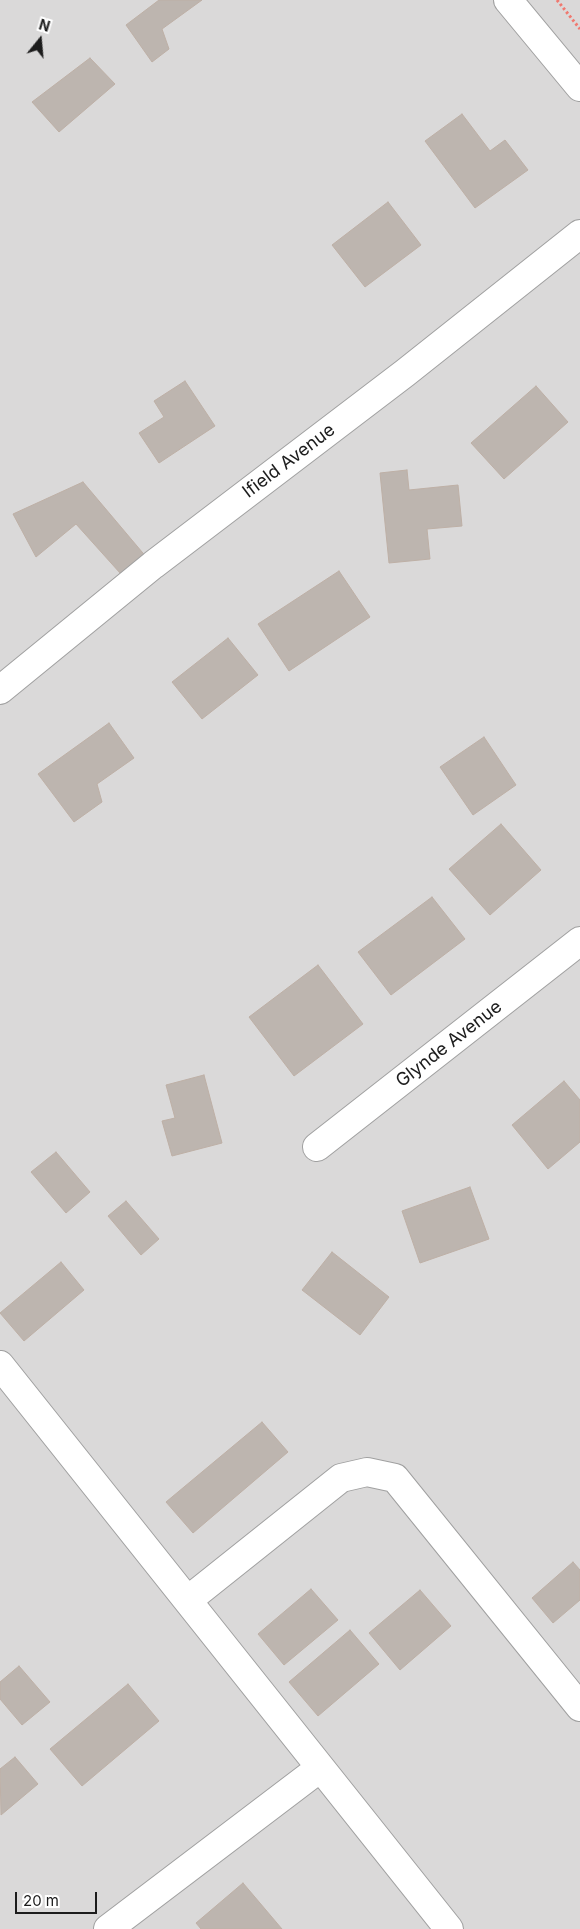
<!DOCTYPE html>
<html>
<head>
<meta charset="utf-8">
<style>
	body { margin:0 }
	#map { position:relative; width:580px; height:1929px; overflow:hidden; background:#ede9e3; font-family:Inter,sans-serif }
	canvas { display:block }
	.north { position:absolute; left:15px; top:15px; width:50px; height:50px; -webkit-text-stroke:4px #fff; paint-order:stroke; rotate:17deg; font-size:14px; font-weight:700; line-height:20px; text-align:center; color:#1c1c1c }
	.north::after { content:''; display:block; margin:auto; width:18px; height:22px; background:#1c1c1c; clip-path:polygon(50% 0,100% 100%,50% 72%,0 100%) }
	.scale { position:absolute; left:15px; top:1892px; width:82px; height:22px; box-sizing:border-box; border:2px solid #1c1c1c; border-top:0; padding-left:6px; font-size:15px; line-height:18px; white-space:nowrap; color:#1c1c1c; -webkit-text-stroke:4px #fff; paint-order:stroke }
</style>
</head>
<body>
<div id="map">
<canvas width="580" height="1929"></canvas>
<div class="north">N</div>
<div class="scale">20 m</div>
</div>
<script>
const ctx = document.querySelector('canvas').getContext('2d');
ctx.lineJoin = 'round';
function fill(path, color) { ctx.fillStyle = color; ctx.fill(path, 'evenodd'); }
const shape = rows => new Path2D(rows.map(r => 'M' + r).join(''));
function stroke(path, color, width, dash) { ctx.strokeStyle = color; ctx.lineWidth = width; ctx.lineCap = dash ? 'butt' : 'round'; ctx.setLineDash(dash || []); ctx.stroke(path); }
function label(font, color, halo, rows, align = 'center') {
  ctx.font = font + ' Inter,sans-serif'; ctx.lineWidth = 5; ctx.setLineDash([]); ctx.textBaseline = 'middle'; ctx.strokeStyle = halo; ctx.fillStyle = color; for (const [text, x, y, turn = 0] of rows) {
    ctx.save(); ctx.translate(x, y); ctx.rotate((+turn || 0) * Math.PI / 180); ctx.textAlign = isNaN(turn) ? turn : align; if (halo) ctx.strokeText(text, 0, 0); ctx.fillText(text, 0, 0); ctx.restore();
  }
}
const residential = shape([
	[0,0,580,0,580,1929,0,1929]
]);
const building = shape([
	[159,0,202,0,162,29,169,49,152,62,126,25,159,0],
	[90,58,115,84,59,132,32,102,90,58],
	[462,114,490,151,505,140,528,170,475,208,425,141,462,114],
	[388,202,421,245,365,287,332,245,388,202],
	[185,381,215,426,159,463,139,433,164,417,154,401,185,381],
	[536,386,568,422,504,479,471,443,536,386],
	[407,470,409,490,458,485,462,526,427,529,430,559,389,563,380,473,407,470],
	[83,482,153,565,129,583,76,524,36,557,13,514,83,482],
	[339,571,370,617,289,671,258,624,339,571],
	[228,638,258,675,202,719,172,682,228,638],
	[109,723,134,758,97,784,102,802,74,822,38,774,109,723],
	[484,737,516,785,473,815,440,767,484,737],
	[501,824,541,870,490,915,449,869,501,824],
	[432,897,465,939,391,995,358,952,432,897],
	[318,965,363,1024,294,1076,249,1017,318,965],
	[204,1075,222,1143,172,1156,162,1121,175,1118,166,1085,204,1075],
	[564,1081,580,1100,580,1142,548,1169,512,1125,564,1081],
	[56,1152,90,1192,66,1213,31,1172,56,1152],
	[470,1187,489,1239,420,1263,402,1211,470,1187],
	[126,1201,159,1239,141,1255,108,1216,126,1201],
	[332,1252,389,1297,360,1335,302,1290,332,1252],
	[61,1262,84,1290,24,1341,0,1313,61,1262],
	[262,1422,288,1452,193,1533,166,1502,262,1422],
	[573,1562,580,1570,580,1600,553,1623,532,1598,573,1562],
	[311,1589,338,1620,284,1665,258,1634,311,1589],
	[420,1590,451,1626,400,1670,369,1633,420,1590],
	[350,1630,379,1664,318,1716,289,1682,350,1630],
	[19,1666,50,1702,22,1725,0,1699,0,1682,19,1666],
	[128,1684,159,1721,82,1786,50,1749,128,1684],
	[15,1757,38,1784,1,1815,0,1769,15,1757],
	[243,1883,282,1929,201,1929,196,1923,243,1883]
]);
const path = shape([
	[557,0,580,29]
]);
const minor = shape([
	[508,0,580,87],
	[0,690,153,565,405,373,580,234],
	[317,1147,580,941],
	[0,1365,449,1929],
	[188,1600,341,1478,367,1472,395,1478,580,1707],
	[108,1929,320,1768]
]);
const streetNames = [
	["Ifield Avenue",289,461,-37],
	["Glynde Avenue",449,1044,-38]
];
fill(residential, '#dad9d9');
fill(building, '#bdb5af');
stroke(building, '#beb0a6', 1);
stroke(minor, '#a0a0a0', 30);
stroke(path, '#f07970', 3, [2.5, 2.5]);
stroke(minor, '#fff', 28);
label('18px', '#1c1c1c', '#fff', streetNames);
</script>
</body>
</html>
